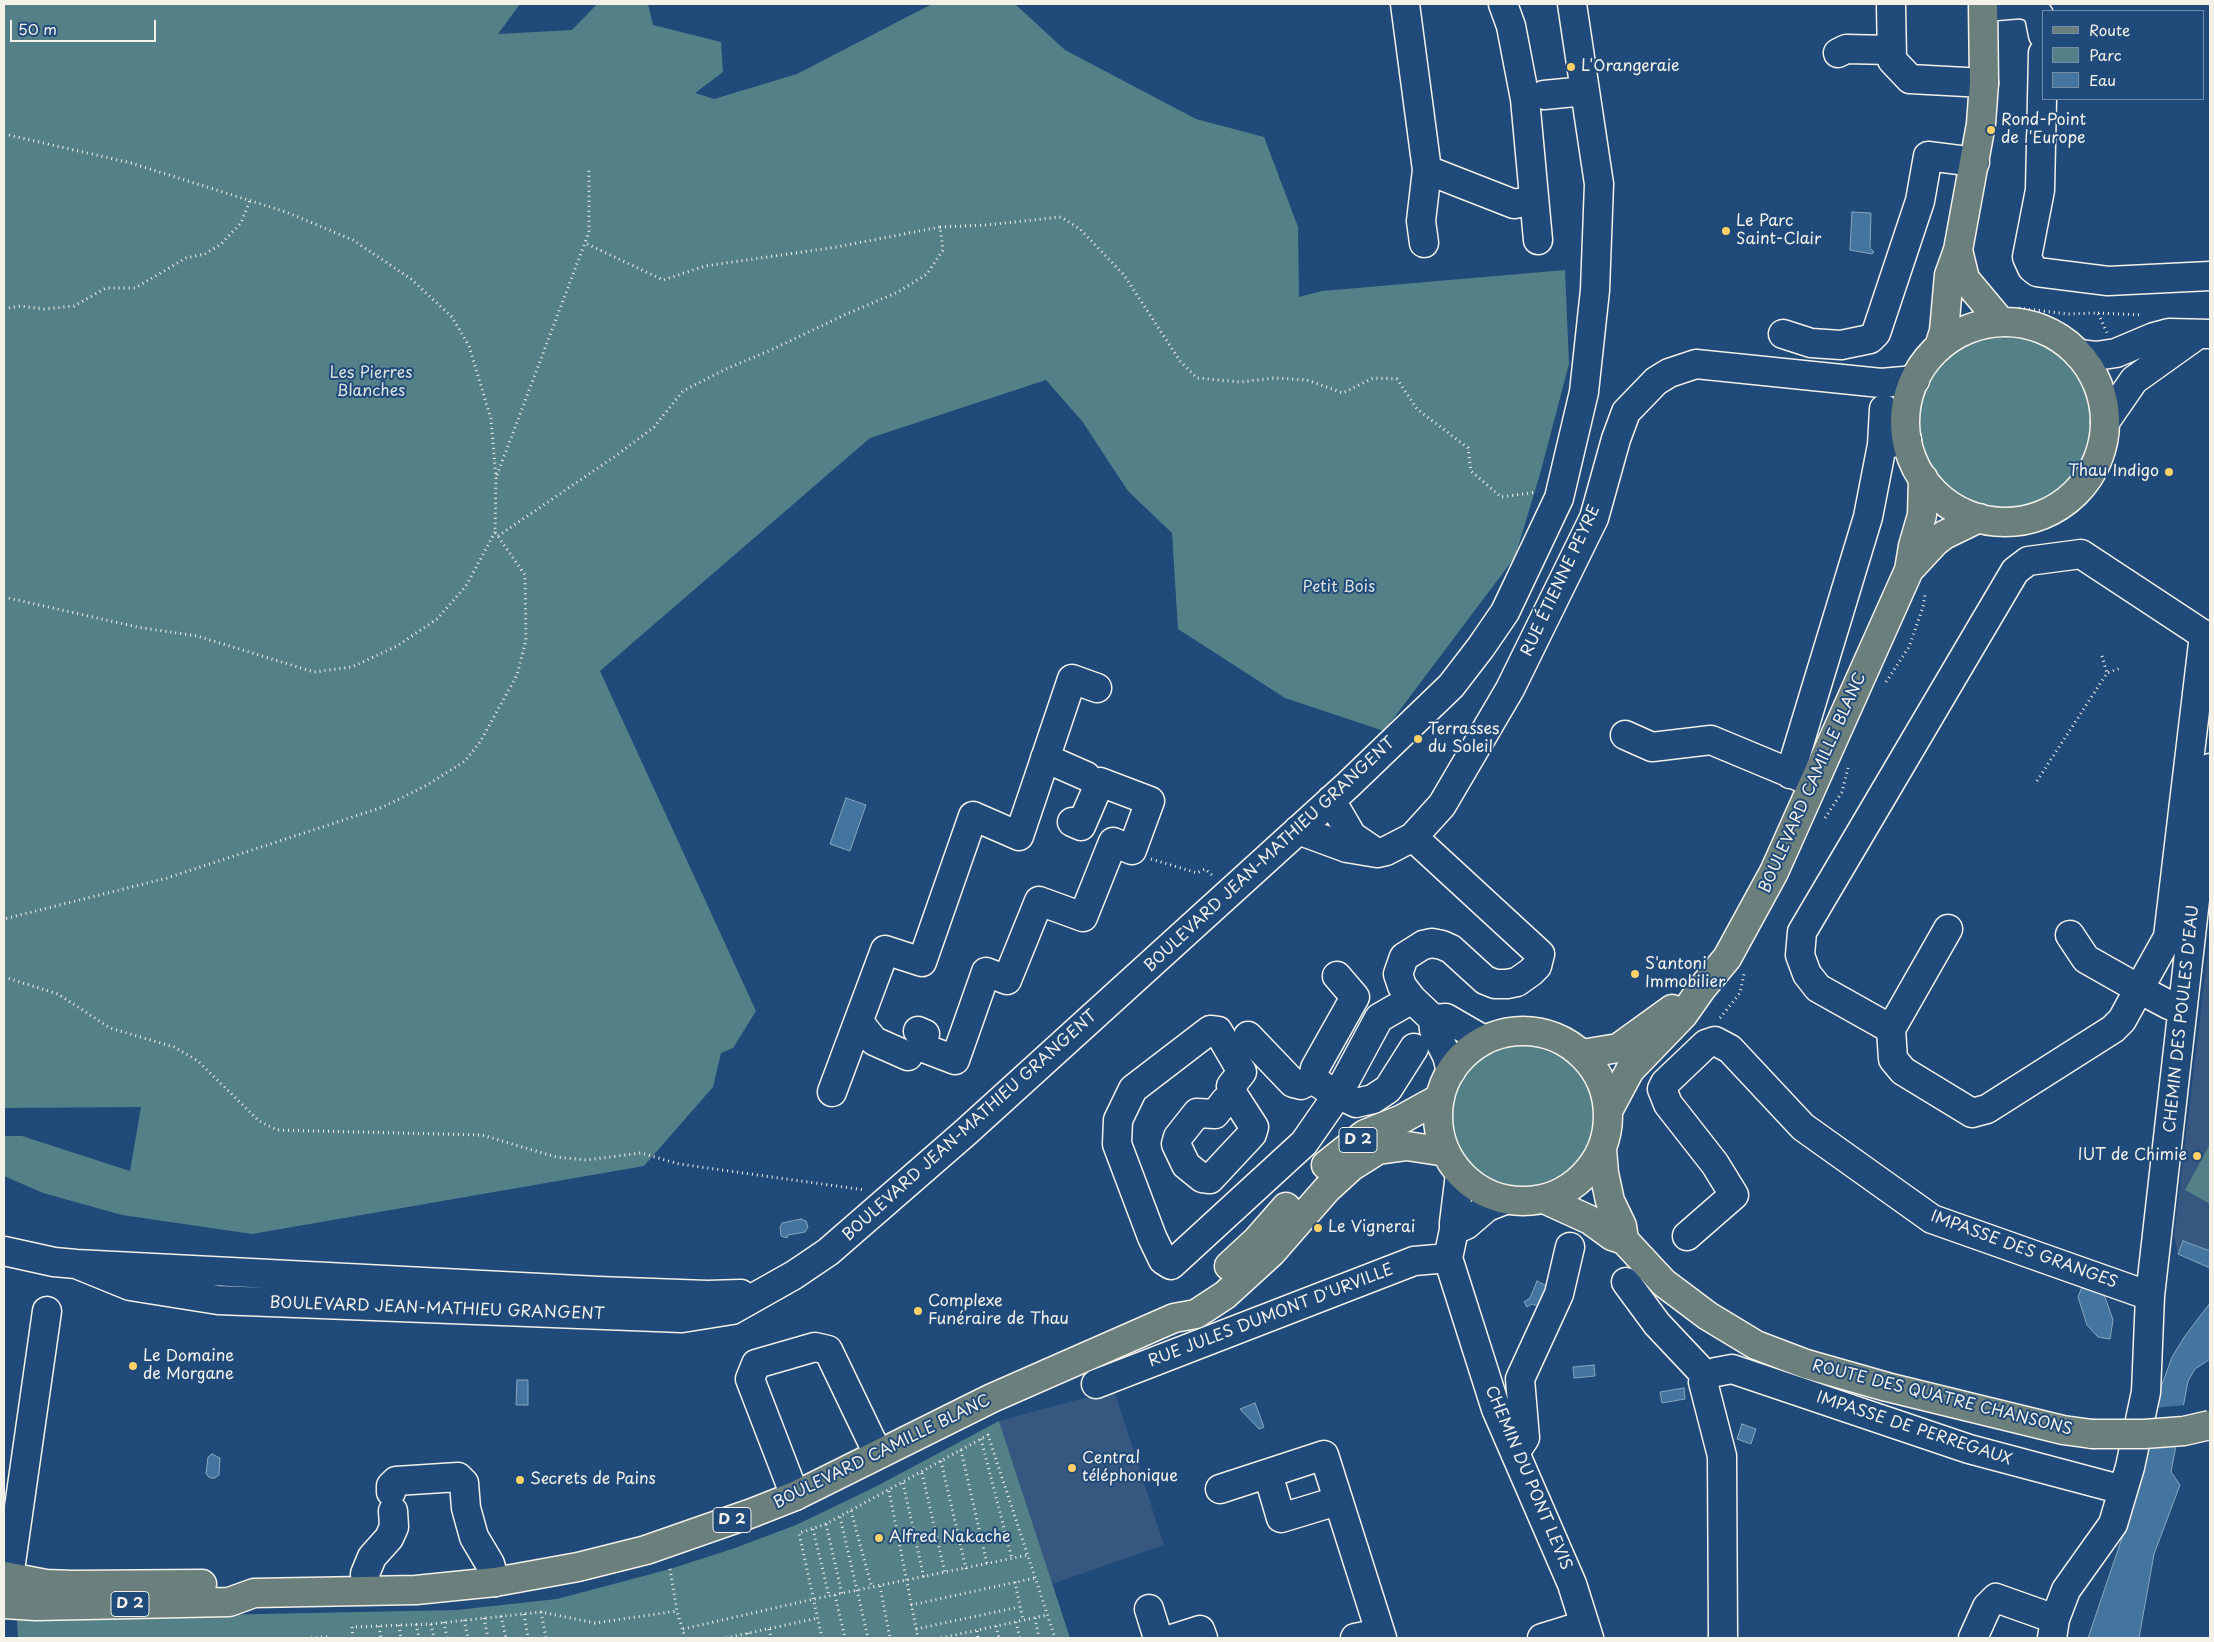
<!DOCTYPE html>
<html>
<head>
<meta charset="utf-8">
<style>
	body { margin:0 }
	#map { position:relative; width:2214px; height:1642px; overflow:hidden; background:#1f4a7a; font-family:"Playpen Sans",sans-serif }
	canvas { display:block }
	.frame { position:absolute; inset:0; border:5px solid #f4f1e8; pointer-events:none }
	.legend { position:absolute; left:2042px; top:10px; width:162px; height:90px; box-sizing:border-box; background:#1f4a7a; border:1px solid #748da6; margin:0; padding:6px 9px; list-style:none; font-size:15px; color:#f4f1e8 }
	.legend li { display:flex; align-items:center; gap:10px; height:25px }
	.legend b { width:25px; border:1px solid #748da6 }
	.scale { position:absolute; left:10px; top:20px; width:146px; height:22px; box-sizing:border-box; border:2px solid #f4f1e8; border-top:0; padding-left:6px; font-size:15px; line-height:18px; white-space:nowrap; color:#f4f1e8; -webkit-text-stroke:4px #1f4a7a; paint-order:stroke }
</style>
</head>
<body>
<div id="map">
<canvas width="2214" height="1642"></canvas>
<div class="frame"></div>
<ul class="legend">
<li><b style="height:6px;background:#6b7f7c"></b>Route</li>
<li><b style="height:14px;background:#548088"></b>Parc</li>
<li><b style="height:14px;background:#4474a0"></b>Eau</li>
</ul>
<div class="scale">50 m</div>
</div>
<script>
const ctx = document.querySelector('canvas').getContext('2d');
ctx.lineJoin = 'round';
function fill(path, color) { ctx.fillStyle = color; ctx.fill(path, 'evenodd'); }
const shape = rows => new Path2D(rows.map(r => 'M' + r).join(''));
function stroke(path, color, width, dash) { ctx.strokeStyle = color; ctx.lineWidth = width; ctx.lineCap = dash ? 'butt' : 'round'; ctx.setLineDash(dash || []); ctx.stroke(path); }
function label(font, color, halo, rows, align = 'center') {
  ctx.font = font + ' "Playpen Sans",sans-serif'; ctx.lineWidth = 4; ctx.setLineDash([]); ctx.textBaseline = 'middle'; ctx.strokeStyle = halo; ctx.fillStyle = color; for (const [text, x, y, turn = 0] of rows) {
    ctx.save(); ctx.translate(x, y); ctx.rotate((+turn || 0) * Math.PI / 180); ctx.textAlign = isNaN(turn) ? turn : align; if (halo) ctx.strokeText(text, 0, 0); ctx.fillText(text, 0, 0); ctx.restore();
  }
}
const built = shape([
	[2210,934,2210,1251,2183,1241,2178,1254,2174,1236],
	[1114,1390,1164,1545,1052,1584,999,1421]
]);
const green = shape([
	[4,4,520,4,498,34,572,30,597,4,648,4,653,25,721,42,723,72,695,93,714,99,797,74,932,4,1015,4,1065,50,1196,119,1264,137,1298,227,1299,297,1322,291,1565,270,1569,364,1540,474,1515,557,1384,731,1285,698,1178,629,1172,533,1128,491,1082,421,1046,380,870,438,600,671,756,1011,733,1048,721,1053,713,1087,644,1166,252,1234,122,1215,43,1193,4,1176,4,1136,22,1136,130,1171,141,1107,4,1108],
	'1916 422a88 88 0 1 1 176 0a88 88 0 1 1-176 0Z',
	'1451 1116a72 72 0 1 1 144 0a72 72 0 1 1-144 0Z',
	[2210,1144,2210,1204,2185,1190],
	[999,1421,1070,1638,18,1638,17,1619,457,1610,557,1599,670,1569,735,1548,796,1525,873,1488]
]);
const water = shape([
	[1852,212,1871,213,1870,248,1874,252,1872,254,1850,250,1852,212],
	[846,798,866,805,850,851,830,844,846,798],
	[801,1219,806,1221,808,1227,805,1232,788,1235,787,1238,781,1236,780,1227,782,1223,801,1219],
	[2183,1241,2210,1251,2210,1268,2178,1254,2183,1241],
	[1537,1281,1549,1287,1540,1307,1532,1304,1527,1307,1524,1302,1530,1298,1537,1281],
	[2093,1283,2105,1297,2113,1320,2110,1339,2098,1337,2087,1325,2078,1297,2082,1287,2093,1283],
	[2210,1303,2210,1359,2195,1369,2188,1381,2171,1472,2180,1485,2154,1554,2139,1638,2088,1638,2125,1529,2160,1390,2172,1357,2185,1336,2210,1303],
	[1594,1365,1595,1376,1574,1378,1573,1367,1594,1365],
	[517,1380,528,1380,528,1405,516,1405,517,1380],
	[1684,1388,1685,1399,1662,1403,1660,1392,1684,1388],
	[1255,1403,1264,1427,1259,1429,1240,1409,1255,1403],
	[1742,1424,1756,1429,1751,1444,1737,1439,1742,1424],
	[212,1454,220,1458,219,1475,215,1478,210,1478,206,1474,208,1457,212,1454]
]);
const pier = shape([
	[2186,1405,2177,1446,2147,1448,2153,1408]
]);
const path = shape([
	[4,134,131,163,286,212,353,240,411,279,452,317,469,346,491,419,496,478,495,532,525,575,526,640,517,675,480,742,465,761,427,785,383,807,167,878,4,919],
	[940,227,986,225,1061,217,1080,229,1124,275,1180,361,1197,378,1241,382,1274,378,1307,380,1343,393,1373,378,1397,379,1417,409,1468,448,1471,471,1501,497,1537,492],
	[2019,308,2067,314,2098,313,2107,333],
	[4,309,20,306,44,309,74,306,106,288,135,288,186,258,205,254,221,244,241,223,250,200],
	[2098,313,2143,315],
	[497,475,589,232,589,170],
	[1997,531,2019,530,2044,526,2071,513,2093,493,2110,465,2117,442],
	[498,536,617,455,654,427,683,391,726,369,771,350,842,316,898,292,927,274,943,250,940,227,837,247,705,266,663,280,585,243],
	[4,597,137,627,197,636,314,672,352,667,397,646,437,619,466,586,495,532],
	[2102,656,2107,673],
	[1886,682,1909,647,1923,607,1925,595],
	[2037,781,2107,673,2121,668],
	[1825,818,1842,792,1848,768],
	[1151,859,1197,873,1205,869,1213,876],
	[4,977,58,994,110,1028,174,1047,198,1061,259,1121,277,1130,482,1135,556,1157,586,1160,641,1153,679,1164,865,1190],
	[1720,1018,1740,993,1744,974],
	[981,1439,1012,1559],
	[961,1450,987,1564],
	[941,1461,966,1569],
	[922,1473,945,1573],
	[903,1483,924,1578],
	[889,1491,918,1638],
	[851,1511,872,1588],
	[840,1517,868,1638],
	[826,1524,842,1594],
	[813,1529,829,1596],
	[670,1569,677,1611,685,1638],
	[1015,1582,1023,1620],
	[880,1586,890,1638],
	[835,1595,845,1638],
	[911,1605,1035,1578],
	[541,1612,546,1638],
	[524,1614,528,1638],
	[501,1616,506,1638],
	[484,1618,488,1638],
	[1035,1618,1039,1638],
	[464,1620,468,1638],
	[444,1622,447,1638],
	[1016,1622,1020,1638],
	[416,1624,419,1638],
	[431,1624,434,1638],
	[399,1625,401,1638],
	[379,1626,381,1638],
	[996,1626,999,1638],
	[683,1629,814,1599,1028,1555],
	[769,1629,771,1638],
	[916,1629,1019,1607],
	[977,1631,978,1638],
	[748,1633,749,1638],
	[793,1637,793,1638],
	[311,1638,328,1637,328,1638],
	[353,1638,352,1627,431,1624,541,1612,595,1623,677,1611],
	[726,1638,818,1618],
	[822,1638,799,1533,826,1524,988,1435,1055,1638],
	[941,1638,1047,1615]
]);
const minor = shape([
	[1405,4,1427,170,1421,221,1424,243],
	[1503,4,1511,26,1525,99,1538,240],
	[1891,4,1892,60,1910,79,1984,83],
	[1984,7,2021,4,2032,7,2039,15,2043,35],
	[1838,53,1846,49,1891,50],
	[2043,53,2040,190,2027,257,2032,268,2037,272,2108,281,2210,276],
	[1544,95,1585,91],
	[1427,170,1514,204,1534,200],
	[1783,334,1811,343,1841,345,1870,339,1876,333,1920,201,1928,156,1975,162],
	[2078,354,2096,356,2116,353,2154,337,2169,333,2210,334],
	[1884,409,1882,445,1907,440],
	[2105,422,2134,380,2197,335],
	[1625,735,1652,747,1711,740,1807,780],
	[1045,758,1086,776],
	[1790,774,1868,517,1882,445],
	[1298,830,1347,848,1377,853,1352,836,1331,800],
	[1413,837,1540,954,1537,966,1531,972,1517,982,1507,984,1495,984,1485,980,1451,949,1442,945,1432,943,1423,945,1404,957,1398,974,1402,986,1412,999,1433,1019,1434,1030,1447,1056,1451,1071],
	[1377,853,1386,851,1413,837,1442,805,1510,689,1594,518,1616,439,1626,412,1656,381,1669,373,1696,364,1881,383,1915,380],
	[2070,935,2086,959,2139,989,2122,1020,2113,1029,1987,1109,1972,1113,1903,1071,1893,1059,1891,1029,1818,988,1807,974,1800,955,1802,932,2015,571,2028,561,2081,554,2204,635,2168,937,2139,989,2169,1005,2182,1008],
	[1433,1019,1446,1018,1484,1040],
	[859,1022,874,1041,908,1056],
	[1891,1029,1948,929],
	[918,1031,925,1034,921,1047,955,1060,986,972,1007,980,1039,901,1083,917,1113,842,1132,850,1150,801,1100,782,1081,826,1072,822],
	[1248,1036,1293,1083,1301,1085,1313,1079],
	[1313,1079,1327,1089,1356,1103,1373,1099,1388,1089,1414,1048],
	[1313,1079,1315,1068,1355,997,1337,976],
	[832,1092,885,950,922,962,973,816,1019,836,1072,679,1097,688],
	[1234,1096,1226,1100,1215,1114,1197,1113,1178,1137,1176,1144,1186,1165,1202,1178,1210,1179,1252,1134,1254,1127,1234,1096,1231,1086,1242,1072,1218,1031,1210,1030,1133,1089,1118,1120,1117,1144,1152,1237,1163,1260,1171,1265,1304,1143,1338,1094,1379,1018,1412,999],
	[1460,1174,1454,1223,1454,1230,1466,1225,1487,1207,1505,1200],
	[1454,1230,1448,1258,1496,1409,1572,1584,1589,1638],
	[1687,1236,1734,1195,1715,1164,1668,1104,1662,1089,1665,1083,1706,1044,1715,1041,1730,1049,1803,1127,1932,1219,2150,1296],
	[4,1251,54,1262,76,1264,598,1291,707,1295,741,1294],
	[76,1264,130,1286,218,1300,682,1318,732,1310,794,1275,828,1252,966,1132,1348,785,1451,686,1481,647,1505,612,1559,498,1584,392,1595,290,1599,184,1572,4],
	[1626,1282,1657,1324,1706,1376],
	[1096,1384,1414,1261,1448,1258],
	[1515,1453,1525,1438,1520,1379,1559,1294,1570,1247],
	[1268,1474,1281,1518,1337,1501],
	[1220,1489,1324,1455,1382,1638],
	[391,1492,391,1486,396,1481,458,1477,464,1483,466,1508,474,1537,490,1564,495,1582],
	[795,1496,750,1379,756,1364,815,1347,828,1350,878,1454],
	[9,1577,47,1311],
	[367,1590,365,1574,372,1557,389,1538,394,1527,393,1511],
	[1149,1609,1158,1638],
	[1175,1638,1200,1630,1203,1638],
	[1355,1638,1380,1633],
	[1542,1638,1584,1625],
	[1723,1638,1722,1456,1703,1382,1706,1376,1716,1372,1732,1369,1969,1449,2123,1490],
	[1973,1638,1987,1607,1996,1598,2055,1619],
	[2052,1638,2055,1619,2066,1590,2113,1524,2130,1467,2146,1392,2150,1296,2210,768]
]);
const major = shape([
	[1958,250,1965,279,2001,322],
	'1905 422a100 100 0 1 1 200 0a100 100 0 1 1-200 0Z',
	[1939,347,1944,331,1949,275,1958,250,1981,124,1984,83,1983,4],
	[1910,569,1935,542,1944,535,1979,518],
	'1438 1116a85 85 0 1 1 170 0a85 85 0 1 1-170 0Z',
	[1582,1054,1618,1048,1672,1009],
	[1608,1111,1630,1070,1683,1015,1702,988,1727,958,1774,872,1909,570,1913,546,1922,515,1923,478],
	[1602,1149,1604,1173,1610,1201,1622,1226,1624,1240],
	[1326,1165,1365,1134,1402,1119,1440,1098],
	[1544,1199,1590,1220,1612,1236,1624,1240,1664,1283,1708,1316,1756,1345,1806,1364,1887,1387,2063,1430,2092,1434],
	[1229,1266,1257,1240,1286,1207],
	[4,1576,46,1584,72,1585,202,1584],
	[4,1604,36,1606,229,1602,254,1593,416,1590,495,1582,578,1567,646,1550,752,1513,795,1496,992,1398,1174,1318,1196,1314,1225,1295,1271,1253,1327,1189,1351,1167,1378,1150,1407,1146,1446,1152]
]);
const majorBridge = shape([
	[2092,1434,2144,1434,2184,1431,2210,1425]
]);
const markers = [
	[1571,67,5,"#ffd166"],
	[1991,130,5,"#ffd166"],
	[1726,231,5,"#ffd166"],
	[2169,472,5,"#ffd166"],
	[1418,739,5,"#ffd166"],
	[1635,974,5,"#ffd166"],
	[2197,1156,5,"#ffd166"],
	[1318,1228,5,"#ffd166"],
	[918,1311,5,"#ffd166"],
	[133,1366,5,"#ffd166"],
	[1072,1468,5,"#ffd166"],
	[520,1480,5,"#ffd166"],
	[879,1538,5,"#ffd166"]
];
const shields = [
	[1358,1140,38],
	[732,1520,38],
	[130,1604,38]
];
const shieldNames = [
	["D 2",1358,1140],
	["D 2",732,1520],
	["D 2",130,1604]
];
const poiNames = [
	["L'Orangeraie",1581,67],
	["Rond-Point",2001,121],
	["de l'Europe",2001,139],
	["Le Parc",1736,222],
	["Saint-Clair",1736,240],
	["Thau Indigo",2159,472,"right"],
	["Terrasses",1428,730],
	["du Soleil",1428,748],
	["S'antoni",1645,965],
	["Immobilier",1645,983],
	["IUT de Chimie",2187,1156,"right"],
	["Le Vignerai",1328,1228],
	["Complexe",928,1302],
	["Funéraire de Thau",928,1320],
	["Le Domaine",143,1357],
	["de Morgane",143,1375],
	["Central",1082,1459],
	["téléphonique",1082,1477],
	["Secrets de Pains",530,1480],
	["Alfred Nakache",889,1538]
];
const parkNames = [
	["Les Pierres",371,374],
	["Blanches",371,392],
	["Petit Bois",1339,588]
];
const streetNames = [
	["RUE ÉTIENNE PEYRE",1561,581,-65],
	["BOULEVARD CAMILLE BLANC",1813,783,-66],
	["BOULEVARD JEAN-MATHIEU GRANGENT",1270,855,-43],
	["CHEMIN DES POULES D'EAU",2182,1019,-84],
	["BOULEVARD JEAN-MATHIEU GRANGENT",970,1126,-42],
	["IMPASSE DES GRANGES",2024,1250,20],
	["BOULEVARD JEAN-MATHIEU GRANGENT",437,1309,2],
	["RUE JULES DUMONT D'URVILLE",1271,1316,-21],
	["ROUTE DES QUATRE CHANSONS",1942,1398,14],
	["IMPASSE DE PERREGAUX",1914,1429,18],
	["BOULEVARD CAMILLE BLANC",882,1452,-26],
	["CHEMIN DU PONT LEVIS",1528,1478,67]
];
fill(built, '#365780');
fill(green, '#548088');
fill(water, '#4474a0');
stroke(water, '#8aa6bd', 1);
fill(pier, '#1f4a7a');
stroke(minor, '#f4f1e8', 31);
stroke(major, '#f4f1e8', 31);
stroke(path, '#f4f1e8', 3, [1, 4]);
stroke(minor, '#1f4a7a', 28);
stroke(major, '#6b7f7c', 28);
stroke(majorBridge, '#f4f1e8', 31, []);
stroke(majorBridge, '#6b7f7c', 28);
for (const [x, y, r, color] of markers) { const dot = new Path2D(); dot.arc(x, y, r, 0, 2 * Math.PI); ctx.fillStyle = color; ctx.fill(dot); stroke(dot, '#1f4a7a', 2); }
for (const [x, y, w] of shields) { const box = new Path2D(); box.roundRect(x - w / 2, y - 12.5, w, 25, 4); ctx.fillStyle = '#1f4a7a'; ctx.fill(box); stroke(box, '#f4f1e8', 1); }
label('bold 15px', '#f4f1e8', null, shieldNames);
label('16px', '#f4f1e8', '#1f4a7a', poiNames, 'left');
label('16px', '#dce0da', '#1f4a7a', parkNames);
label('16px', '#f4f1e8', '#1f4a7a', streetNames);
</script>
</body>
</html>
